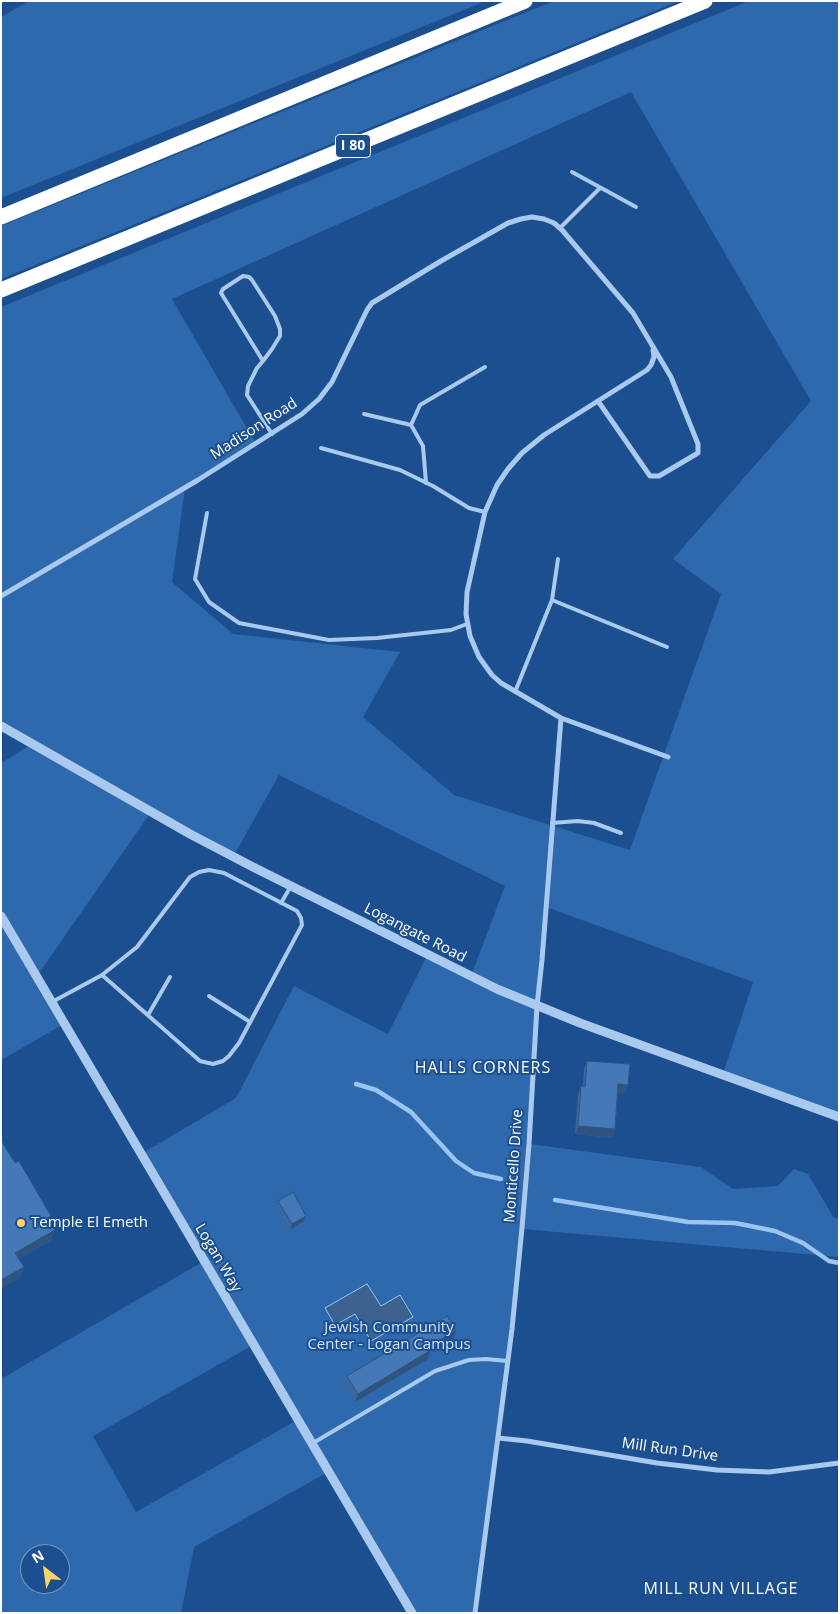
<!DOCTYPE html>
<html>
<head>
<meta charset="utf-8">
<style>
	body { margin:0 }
	#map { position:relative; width:840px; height:1614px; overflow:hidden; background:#1b4f8f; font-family:"Open Sans",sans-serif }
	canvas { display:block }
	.frame { position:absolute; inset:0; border:2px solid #fff; pointer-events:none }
	.north { position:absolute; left:20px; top:1544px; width:50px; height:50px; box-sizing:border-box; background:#1b4f8f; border:1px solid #7695bc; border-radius:50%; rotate:330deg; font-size:14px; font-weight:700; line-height:20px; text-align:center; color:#fff }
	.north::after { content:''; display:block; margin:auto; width:18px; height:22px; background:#ffd166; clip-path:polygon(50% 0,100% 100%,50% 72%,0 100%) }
</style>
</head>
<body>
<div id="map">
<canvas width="840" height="1614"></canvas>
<div class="frame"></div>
<div class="north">N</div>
</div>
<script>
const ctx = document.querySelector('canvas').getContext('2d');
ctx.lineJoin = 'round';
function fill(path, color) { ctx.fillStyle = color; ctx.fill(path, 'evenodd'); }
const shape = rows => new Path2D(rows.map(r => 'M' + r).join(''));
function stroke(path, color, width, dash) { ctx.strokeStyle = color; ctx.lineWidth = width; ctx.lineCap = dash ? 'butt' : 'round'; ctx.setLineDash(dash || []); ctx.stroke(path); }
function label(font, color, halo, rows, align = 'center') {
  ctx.font = font + ' "Open Sans",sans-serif'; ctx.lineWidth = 4; ctx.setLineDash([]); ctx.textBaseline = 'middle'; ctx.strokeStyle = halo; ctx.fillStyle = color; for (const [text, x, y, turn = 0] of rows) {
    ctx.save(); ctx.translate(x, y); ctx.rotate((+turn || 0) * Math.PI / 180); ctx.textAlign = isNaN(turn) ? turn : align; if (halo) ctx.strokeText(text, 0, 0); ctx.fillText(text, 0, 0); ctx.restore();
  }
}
const green = shape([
	[29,1,486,1,1,198,1,17],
	[554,1,679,1,1,279,1,226],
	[749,1,839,1,839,1117,723,1074,753,982,546,907,530,1144,701,1167,733,1189,778,1186,794,1169,808,1174,834,1218,839,1219,839,1257,522,1229,475,1613,412,1613,328,1472,194,1547,181,1613,1,1613,1,1379,204,1261,141,1154,236,1098,294,986,388,1034,428,954,471,976,505,886,279,775,233,857,151,812,37,976,64,1024,1,1060,1,763,32,744,1,726,1,307],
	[631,92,811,401,673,559,721,594,630,850,454,795,363,717,400,652,233,634,172,582,185,488,256,444,172,299],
	[253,1345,297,1420,136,1512,93,1436],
	[30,1554,60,1554,60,1584,30,1584]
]);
const water = shape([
	[367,1284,381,1306,400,1295,413,1317,371,1341,355,1314,335,1325,325,1308,367,1284]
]);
const stream = shape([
	[356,1084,376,1090,411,1112,456,1161,474,1173,501,1179],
	[555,1200,688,1222,735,1223,775,1231,803,1243,829,1261,839,1263]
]);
const service = shape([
	[572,172,636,207],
	[560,228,600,188],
	[263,361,221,293,223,289,243,276,249,277,252,280,275,316,280,329,280,336,272,349,263,361,257,368,248,386,247,395,272,434],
	[364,414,411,425,423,446,426,483],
	[411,425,420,405,485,367],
	[321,448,400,470,433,486,469,508,485,512],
	[207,513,195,579,209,602,239,623,329,640,377,638,451,630,467,624],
	[552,600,558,559],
	[515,692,552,600,667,647],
	[552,823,578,821,594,823,621,833],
	[281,903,291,886],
	[209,996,250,1022],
	[52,1002,102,975,137,947,190,877,199,872,209,870,224,873,297,911,301,918,302,925,239,1043,229,1056,223,1061,213,1064,200,1061,102,975],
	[148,1015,170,977],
	[313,1443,435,1371,469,1360,486,1359,508,1361]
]);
const minor = shape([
	[653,350,654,357,651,365,647,370,544,435,522,453,508,469,497,485,485,512,467,592,466,614,470,636,479,657,492,675,501,683,561,718,668,757],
	[1,596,198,480,302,414,319,399,332,382,367,310,372,303,441,261,508,223,521,219,532,217,544,219,554,223,562,230,633,313,671,377,698,444,698,453,659,476,650,476,598,401],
	[498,1438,527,1441,657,1463,717,1470,769,1472,839,1463],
	[475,1613,512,1329,522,1228,529,1144,537,1006,542,960,561,718]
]);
const tertiary = shape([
	[1,726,190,834,253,867,497,989,580,1023,839,1117],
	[1,916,412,1613]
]);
const motorway = shape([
	[1,217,525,1],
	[1,290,705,1]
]);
const wall = shape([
	[587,1061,628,1085,625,1093,618,1093,615,1129,612,1138,575,1134,578,1095,581,1086,583,1087,584,1069],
	[278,1201,306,1216,304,1221,290,1230,276,1207],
	[454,1339,430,1352,428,1359,355,1402,344,1384,347,1376]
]);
const shadedWall = shape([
	[618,1084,628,1085,625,1093,615,1093],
	[578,1126,615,1129,612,1138,575,1134],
	[306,1216,304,1221,290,1230,292,1224],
	[55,1230,51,1241,11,1264,15,1253],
	[24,1267,20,1278,1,1289,1,1280],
	[456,1331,454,1339,430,1352,428,1359,355,1402,358,1394,428,1346]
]);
const building = shape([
	[587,1061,630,1064,628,1085,618,1084,615,1129,578,1126,581,1086,585,1087,587,1061],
	[1,1140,15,1163,19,1161,51,1216,48,1218,55,1230,15,1253,24,1267,1,1280,1,1140],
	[293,1192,306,1216,292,1224,278,1201,293,1192],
	[447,1316,456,1331,428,1346,431,1350,358,1394,347,1376,447,1316]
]);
const markers = [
	[21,1223,5,"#ffd166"]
];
const shields = [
	[353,146,35]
];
const shieldNames = [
	["I 80",353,146]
];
const streetNames = [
	["Madison Road",254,429,-33],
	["Logangate Road",415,933,27],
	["Monticello Drive",514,1166,-86],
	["Logan Way",218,1258,59],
	["Mill Run Drive",670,1450,8]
];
const poiNames = [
	["Temple El Emeth",31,1223]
];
const parkNames = [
	["Jewish Community",389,1328],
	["Center - Logan Campus",389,1345]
];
const neighbourhoodNames = [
	["HALLS CORNERS",483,1068],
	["MILL RUN VILLAGE",721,1589]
];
fill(green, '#2e69ad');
fill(water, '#3c6290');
stroke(water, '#9cc4f0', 1);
stroke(stream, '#9cc4f0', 4.5);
stroke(service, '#a9c9ee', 4);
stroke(minor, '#a9c9ee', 5);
stroke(tertiary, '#a9c9ee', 9);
stroke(motorway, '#fff', 15);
fill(wall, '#3a679d');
fill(shadedWall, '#305480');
fill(building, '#4478b7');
stroke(building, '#305480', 1);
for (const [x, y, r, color] of markers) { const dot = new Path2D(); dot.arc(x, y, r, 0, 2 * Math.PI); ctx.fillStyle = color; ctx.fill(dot); stroke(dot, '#1b4f8f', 2); }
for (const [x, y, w] of shields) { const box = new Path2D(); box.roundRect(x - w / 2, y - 11.5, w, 23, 4); ctx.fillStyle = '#1b4f8f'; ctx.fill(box); stroke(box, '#fff', 1); }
label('bold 14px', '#fff', null, shieldNames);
label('15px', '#fff', '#1b4f8f', streetNames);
label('15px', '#fff', '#1b4f8f', poiNames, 'left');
label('15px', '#cfe3fa', '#1b4f8f', parkNames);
ctx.letterSpacing = '1px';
label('16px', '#fff', '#1b4f8f', neighbourhoodNames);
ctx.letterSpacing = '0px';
</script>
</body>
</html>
